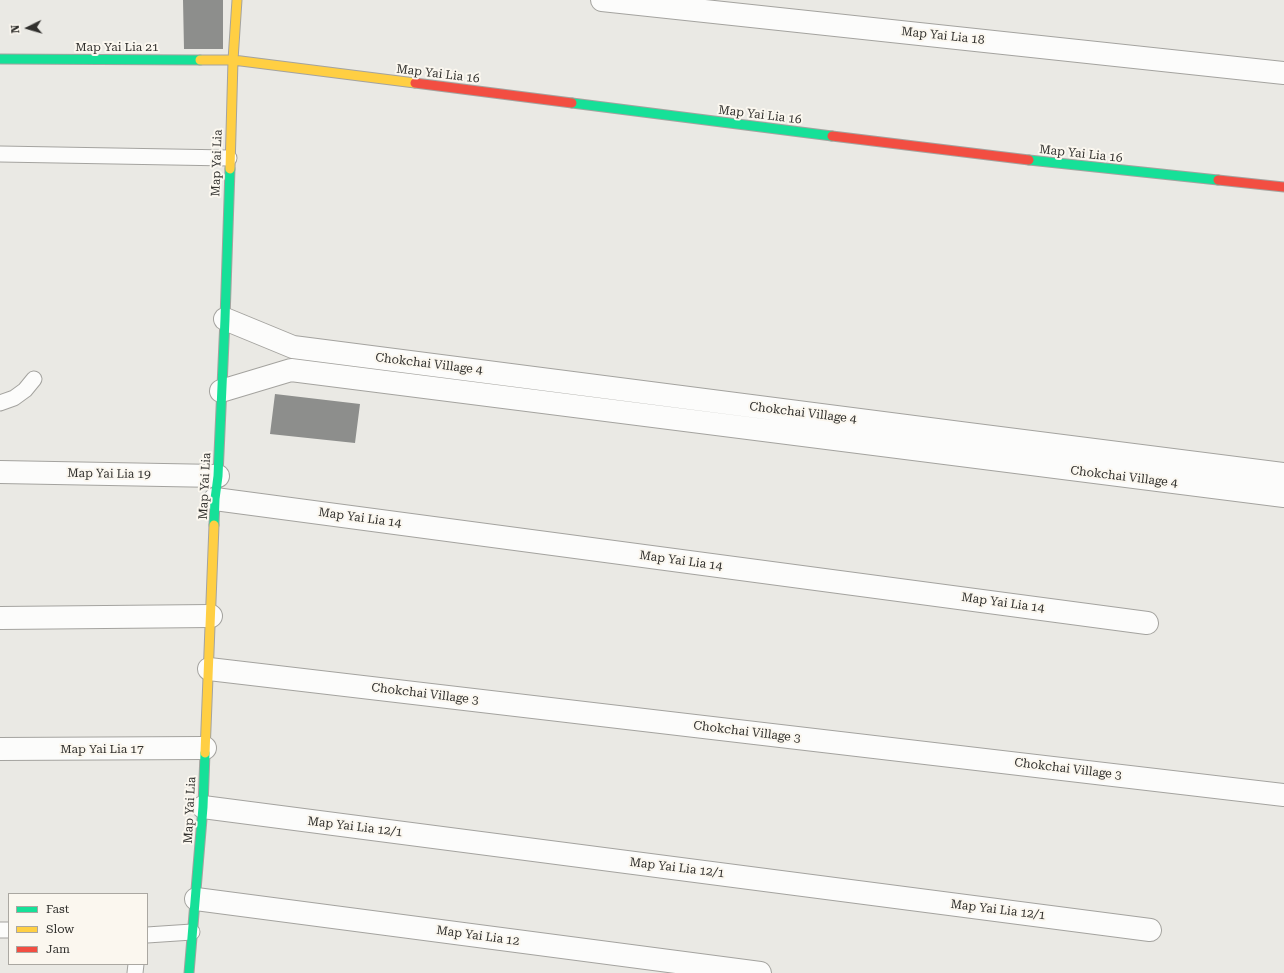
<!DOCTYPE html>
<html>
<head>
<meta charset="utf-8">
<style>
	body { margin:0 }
	#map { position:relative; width:1284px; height:973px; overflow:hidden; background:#eae9e4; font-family:"Roboto Serif",serif }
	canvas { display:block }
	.legend { position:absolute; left:8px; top:893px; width:140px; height:72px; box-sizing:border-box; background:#fbf7ef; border:1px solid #aaa7a1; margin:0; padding:5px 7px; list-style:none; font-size:12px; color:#31302d }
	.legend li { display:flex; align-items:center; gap:8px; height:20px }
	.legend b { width:20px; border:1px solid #aaa7a1 }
	.north { position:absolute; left:8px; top:8px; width:40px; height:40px; -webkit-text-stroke:3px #fbf7ef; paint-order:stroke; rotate:265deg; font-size:11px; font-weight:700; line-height:16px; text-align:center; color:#31302d }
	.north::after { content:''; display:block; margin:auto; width:14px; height:18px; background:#31302d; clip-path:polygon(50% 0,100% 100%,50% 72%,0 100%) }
</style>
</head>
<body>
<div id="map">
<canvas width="1284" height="973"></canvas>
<ul class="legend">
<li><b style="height:5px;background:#16e098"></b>Fast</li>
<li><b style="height:5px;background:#ffcf43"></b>Slow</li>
<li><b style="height:5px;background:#f24e42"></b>Jam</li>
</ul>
<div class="north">N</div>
</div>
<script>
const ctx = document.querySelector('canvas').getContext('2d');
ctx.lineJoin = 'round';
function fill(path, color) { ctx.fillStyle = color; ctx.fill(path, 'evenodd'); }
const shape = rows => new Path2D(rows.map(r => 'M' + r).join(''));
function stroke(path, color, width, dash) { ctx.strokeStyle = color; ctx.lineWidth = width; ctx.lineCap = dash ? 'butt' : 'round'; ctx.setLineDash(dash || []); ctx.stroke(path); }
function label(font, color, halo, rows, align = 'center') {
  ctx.font = font + ' "Roboto Serif",serif'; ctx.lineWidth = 4; ctx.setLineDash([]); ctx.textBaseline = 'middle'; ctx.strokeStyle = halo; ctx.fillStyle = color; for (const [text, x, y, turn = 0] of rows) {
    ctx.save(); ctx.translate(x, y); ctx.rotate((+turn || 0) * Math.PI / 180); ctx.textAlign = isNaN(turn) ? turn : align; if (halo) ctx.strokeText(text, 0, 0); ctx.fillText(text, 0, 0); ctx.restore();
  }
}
const building = shape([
	[183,0,223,0,223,49,184,49],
	[275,394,360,404,355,443,270,434]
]);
const lane = shape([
	[0,154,229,158],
	[0,403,14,398,25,390,34,379],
	[0,930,9,930],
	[147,935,192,932],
	[135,973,136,964]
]);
const street = shape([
	[602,0,1284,73],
	[225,319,293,347,968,434,1284,474],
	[221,391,291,370,1284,496],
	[0,472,218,476],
	[215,499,1147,623],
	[0,618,211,616],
	[209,669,1284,795],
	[0,749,205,748],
	[203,807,1150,930],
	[196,899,760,973]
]);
const fast = shape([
	[0,59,200,60],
	[572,103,832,136],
	[1029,160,1218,180],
	[214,525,215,499,218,476,225,319,230,169],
	[189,973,203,807,205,753]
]);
const slow = shape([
	[200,60,233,60,415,83],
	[230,169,233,60,237,0],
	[205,753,214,525]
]);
const jam = shape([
	[415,83,572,103],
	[832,136,1029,160],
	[1218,180,1284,187]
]);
const streetNames = [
	["Map Yai Lia 18",943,36,6],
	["Map Yai Lia 21",117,47],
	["Map Yai Lia 16",438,74,7],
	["Map Yai Lia 16",760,115,7],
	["Map Yai Lia 16",1081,154,6],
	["Map Yai Lia",217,163,-88],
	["Chokchai Village 4",429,364,7],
	["Chokchai Village 4",803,413,7],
	["Map Yai Lia 19",109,474,1],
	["Chokchai Village 4",1124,477,7],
	["Map Yai Lia",205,486,-87],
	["Map Yai Lia 14",360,518,8],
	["Map Yai Lia 14",681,561,8],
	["Map Yai Lia 14",1003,603,8],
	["Chokchai Village 3",425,694,7],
	["Chokchai Village 3",747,732,7],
	["Map Yai Lia 17",102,749],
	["Chokchai Village 3",1068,769,7],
	["Map Yai Lia",190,810,-87],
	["Map Yai Lia 12/1",355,827,7],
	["Map Yai Lia 12/1",677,868,7],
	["Map Yai Lia 12/1",998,910,7],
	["Map Yai Lia 12",478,936,8]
];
fill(building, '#8d8e8c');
stroke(lane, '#a4a39f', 17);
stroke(street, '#a4a39f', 24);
stroke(fast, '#a4a39f', 11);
stroke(slow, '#a4a39f', 11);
stroke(jam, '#a4a39f', 11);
stroke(lane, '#fcfcfb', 15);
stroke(street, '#fcfcfb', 22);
stroke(fast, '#16e098', 9);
stroke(slow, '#ffcf43', 9);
stroke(jam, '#f24e42', 9);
label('12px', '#31302d', '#fbf7ef', streetNames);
</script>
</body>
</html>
